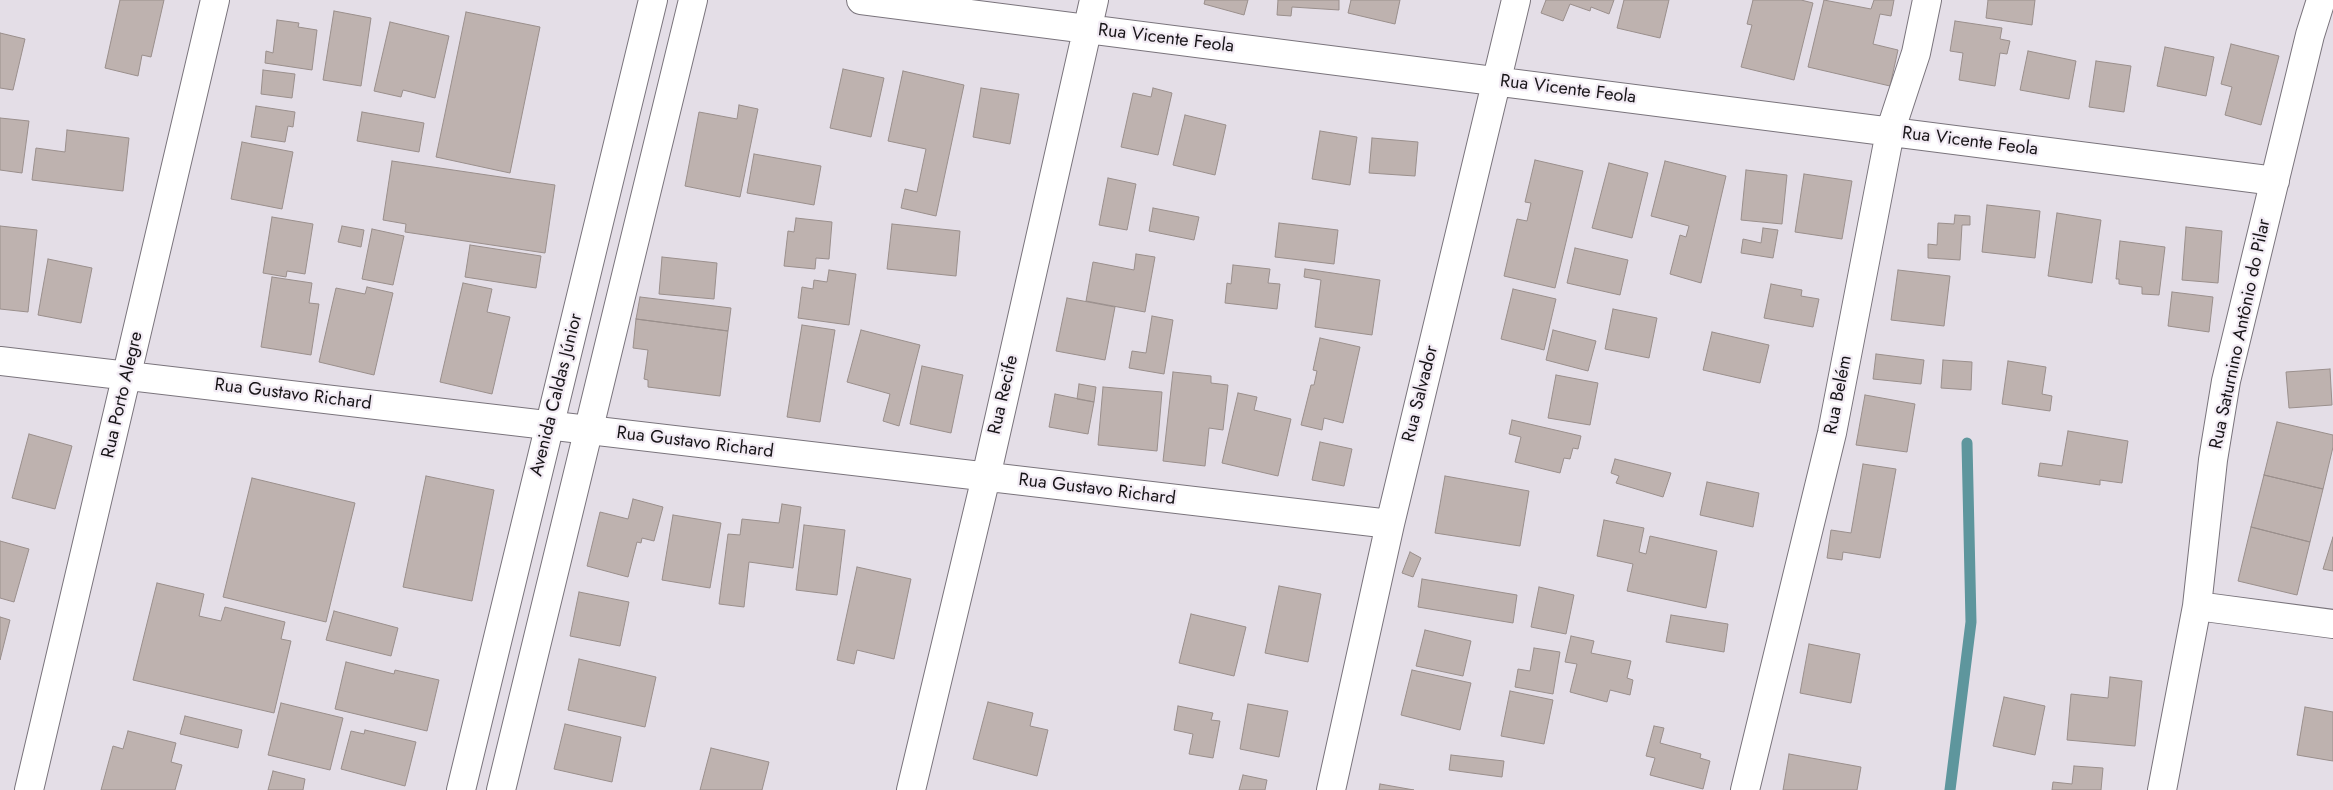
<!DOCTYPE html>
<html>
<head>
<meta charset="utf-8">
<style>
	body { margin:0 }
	canvas { display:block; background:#e4dee7 }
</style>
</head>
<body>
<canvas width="2333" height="790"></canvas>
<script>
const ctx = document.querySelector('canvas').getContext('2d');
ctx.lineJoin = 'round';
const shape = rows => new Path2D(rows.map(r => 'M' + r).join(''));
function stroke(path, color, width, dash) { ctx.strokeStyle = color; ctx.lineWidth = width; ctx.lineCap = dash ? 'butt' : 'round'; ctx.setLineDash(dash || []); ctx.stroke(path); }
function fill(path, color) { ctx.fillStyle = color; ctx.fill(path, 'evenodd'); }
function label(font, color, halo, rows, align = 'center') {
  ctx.font = font + ' Jost,sans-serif'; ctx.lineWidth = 4.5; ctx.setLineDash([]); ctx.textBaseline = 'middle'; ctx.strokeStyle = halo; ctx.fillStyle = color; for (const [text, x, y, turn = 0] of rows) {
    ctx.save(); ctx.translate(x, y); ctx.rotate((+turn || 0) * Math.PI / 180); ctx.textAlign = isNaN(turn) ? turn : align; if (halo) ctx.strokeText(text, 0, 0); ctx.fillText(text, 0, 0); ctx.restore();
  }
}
const stream = shape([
	[1950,790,1971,622,1967,443]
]);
const building = shape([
	[120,0,164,0,151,57,142,55,138,76,105,68,120,0],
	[1205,0,1248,0,1244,15,1204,4,1205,0],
	[1278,0,1339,0,1339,10,1292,7,1291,16,1277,15,1278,0],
	[1351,0,1400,0,1395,24,1348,13,1351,0],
	[1546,0,1614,0,1609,14,1591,7,1590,11,1570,4,1563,21,1541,13,1546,0],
	[1624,0,1669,0,1660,38,1617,28,1624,0],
	[1753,0,1801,0,1813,3,1794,80,1741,67,1752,25,1747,24,1753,0],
	[1824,0,1871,9,1874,0,1894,0,1891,16,1880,14,1873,44,1898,50,1890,86,1808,67,1824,0],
	[1988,0,2035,0,2032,25,1986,18,1988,0],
	[334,11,371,18,361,86,323,80,334,11],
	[466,12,540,27,510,173,436,157,466,12],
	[277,20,299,23,298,27,317,30,312,70,265,63,266,51,273,53,277,20],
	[1955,21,2002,28,2000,39,2010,41,2007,54,2000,53,1995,86,1959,80,1963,53,1950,51,1955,21],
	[390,22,449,36,435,98,403,90,401,97,374,91,390,22],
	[0,33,25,39,13,90,0,88,0,33],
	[2231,44,2279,56,2261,125,2225,115,2232,87,2221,84,2231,44],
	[2165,47,2214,57,2206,96,2157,86,2165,47],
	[2028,51,2076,61,2069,99,2020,90,2028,51],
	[2096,61,2131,66,2124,112,2089,107,2096,61],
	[843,69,884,78,871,137,830,128,843,69],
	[263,70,295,74,292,98,261,94,263,70],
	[903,71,964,85,936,216,901,208,905,189,917,192,926,149,888,141,903,71],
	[981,88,1019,94,1010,144,973,137,981,88],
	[1153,88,1172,93,1158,155,1121,147,1133,93,1151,97,1153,88],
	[739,105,758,109,740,197,685,186,699,112,737,119,739,105],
	[256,106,295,112,293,127,288,126,285,142,251,137,256,106],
	[362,112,424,123,419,152,357,141,362,112],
	[1185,115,1226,125,1215,175,1173,165,1185,115],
	[0,118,29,121,22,173,0,170,0,118],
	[67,130,129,138,123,191,32,180,36,148,65,152,67,130],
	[1320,131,1357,137,1350,185,1312,179,1320,131],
	[1372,138,1418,142,1415,176,1369,173,1372,138],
	[242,142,293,152,282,209,231,199,242,142],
	[754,154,821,166,814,205,747,193,754,154],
	[1535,160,1583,171,1555,288,1504,276,1517,219,1527,221,1531,203,1525,202,1535,160],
	[392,161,555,185,545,253,405,232,406,224,383,220,392,161],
	[1665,161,1726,176,1701,283,1670,274,1680,235,1686,237,1689,226,1651,216,1665,161],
	[1609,163,1648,173,1632,238,1592,228,1609,163],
	[1746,170,1787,175,1782,224,1741,220,1746,170],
	[1804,174,1852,181,1842,239,1795,232,1804,174],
	[1108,178,1136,184,1127,230,1099,225,1108,178],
	[1987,205,2040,211,2035,258,1982,252,1987,205],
	[1153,208,1199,217,1194,240,1149,231,1153,208],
	[2057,213,2101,220,2092,283,2048,276,2057,213],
	[1955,215,1970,216,1970,225,1962,225,1960,260,1928,258,1928,244,1937,245,1938,223,1954,224,1955,215],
	[272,217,313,224,305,274,287,271,286,277,263,273,272,217],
	[796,218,832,222,829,259,816,258,815,269,784,266,788,231,794,232,796,218],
	[1279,223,1338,230,1334,264,1275,257,1279,223],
	[892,224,960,231,956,276,887,269,892,224],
	[0,226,37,230,28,312,0,309,0,226],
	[342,226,364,230,361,247,338,242,342,226],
	[2186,227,2222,231,2218,283,2182,280,2186,227],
	[1763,228,1778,230,1773,258,1741,253,1743,239,1761,243,1763,228],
	[372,229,404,236,393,285,362,279,372,229],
	[2120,241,2165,247,2159,295,2142,294,2142,287,2119,284,2119,279,2116,279,2120,241],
	[470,245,541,256,536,288,465,277,470,245],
	[1575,248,1628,260,1620,295,1567,283,1575,248],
	[1136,254,1155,257,1145,312,1086,301,1093,262,1134,270,1136,254],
	[662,257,717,263,714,299,659,294,662,257],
	[48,259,92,268,81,323,38,315,48,259],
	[1233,265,1270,269,1268,283,1280,284,1277,309,1225,303,1227,283,1231,284,1233,265],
	[1305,269,1380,280,1372,335,1315,327,1321,280,1304,277,1305,269],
	[829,270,856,274,849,325,798,318,802,287,813,289,814,280,827,282,829,270],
	[1898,270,1950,276,1944,326,1891,320,1898,270],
	[272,277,312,283,309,303,319,304,311,355,261,347,272,277],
	[463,283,492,289,487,312,510,317,492,394,440,382,463,283],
	[1771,284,1802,290,1801,296,1819,299,1813,327,1764,318,1771,284],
	[367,287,393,293,374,375,319,362,336,288,365,294,367,287],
	[1513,289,1556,299,1544,350,1501,339,1513,289],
	[2172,292,2213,297,2209,332,2168,326,2172,292],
	[640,297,731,308,728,331,636,319,640,297],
	[1067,298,1115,307,1105,360,1056,351,1067,298],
	[1613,309,1657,318,1649,358,1605,349,1613,309],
	[1152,316,1173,320,1164,374,1129,368,1132,351,1146,353,1152,316],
	[636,319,728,331,720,396,648,387,648,380,644,379,648,350,633,348,636,319],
	[802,325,835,330,820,422,787,417,802,325],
	[861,330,920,345,899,426,883,421,890,394,847,382,861,330],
	[1553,330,1596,341,1588,371,1546,360,1553,330],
	[1712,332,1769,345,1760,383,1703,370,1712,332],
	[1320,338,1360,347,1343,423,1324,418,1322,430,1301,425,1311,385,1314,385,1317,371,1313,370,1320,338],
	[1876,354,1924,360,1921,384,1873,379,1876,354],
	[1943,360,1972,362,1971,390,1941,388,1943,360],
	[2008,361,2046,367,2042,394,2052,396,2050,411,2002,404,2008,361],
	[922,366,963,375,951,433,910,424,922,366],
	[2330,369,2332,405,2289,408,2286,372,2330,369],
	[1173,372,1211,376,1211,383,1228,385,1223,430,1209,428,1205,466,1163,461,1173,372],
	[1556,375,1598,383,1590,425,1548,418,1556,375],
	[1079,384,1096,387,1094,402,1077,399,1079,384],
	[1103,387,1162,392,1157,451,1098,445,1103,387],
	[1238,393,1257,397,1254,410,1291,419,1278,476,1222,463,1238,393],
	[1055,394,1094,402,1088,434,1049,427,1055,394],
	[1865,395,1915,404,1907,452,1856,445,1865,395],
	[1512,420,1581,436,1578,449,1573,448,1570,459,1564,458,1560,473,1515,462,1521,437,1509,434,1512,420],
	[2277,422,2333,435,2333,447,2323,489,2264,475,2277,422],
	[2068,431,2128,441,2122,483,2100,480,2100,485,2038,476,2040,463,2062,466,2068,431],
	[29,434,72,446,55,509,12,498,29,434],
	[1320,442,1352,449,1344,486,1312,480,1320,442],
	[1615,459,1671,473,1663,497,1616,483,1619,476,1611,473,1615,459],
	[1863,464,1896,469,1880,558,1843,552,1842,560,1827,558,1831,530,1851,533,1863,464],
	[2264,475,2323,489,2310,542,2251,527,2264,475],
	[426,476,494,490,472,601,403,587,426,476],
	[1445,476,1529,491,1520,546,1435,533,1445,476],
	[252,478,355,503,326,622,223,597,252,478],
	[1707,482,1759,493,1753,527,1700,515,1707,482],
	[633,499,663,507,654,541,642,538,641,543,637,542,628,577,587,566,600,512,628,519,633,499],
	[782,504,801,507,793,568,749,562,744,607,719,604,728,534,740,535,742,519,779,523,782,504],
	[673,515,721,523,710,588,662,580,673,515],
	[1604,520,1644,528,1639,552,1646,554,1650,536,1717,551,1706,608,1627,591,1633,564,1597,556,1604,520],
	[804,525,845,530,837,595,796,590,804,525],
	[2251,527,2310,542,2297,595,2238,581,2251,527],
	[2333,537,2333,571,2323,569,2333,537],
	[0,541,29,549,14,602,0,598,0,541],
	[1410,552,1421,558,1413,577,1402,573,1410,552],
	[857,567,911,579,894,659,857,650,854,664,837,660,857,567],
	[1422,579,1517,595,1513,623,1418,607,1422,579],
	[157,583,204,594,199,616,221,621,225,607,285,622,281,639,291,641,274,713,133,680,157,583],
	[1279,586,1321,594,1308,662,1265,653,1279,586],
	[1539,587,1574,595,1566,634,1531,627,1539,587],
	[579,592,629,602,620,646,570,636,579,592],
	[334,611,398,628,391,656,326,640,334,611],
	[1191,614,1246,627,1234,676,1179,663,1191,614],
	[1671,615,1728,624,1724,652,1666,642,1671,615],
	[0,617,10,620,0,660,0,617],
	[1425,630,1471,641,1463,676,1416,666,1425,630],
	[1571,636,1594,641,1591,653,1631,661,1627,678,1633,680,1630,695,1610,690,1607,702,1570,692,1577,664,1565,662,1571,636],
	[1809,644,1860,654,1851,703,1800,693,1809,644],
	[1534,648,1560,652,1553,694,1515,687,1518,669,1530,671,1534,648],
	[579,659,656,677,645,727,568,710,579,659],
	[346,662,394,674,395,670,439,680,427,731,335,709,346,662],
	[1412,670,1471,683,1460,730,1401,715,1412,670],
	[2110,677,2142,681,2135,746,2067,740,2071,694,2108,698,2110,677],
	[1510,691,1553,700,1544,744,1501,736,1510,691],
	[2004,697,2045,706,2035,755,1993,746,2004,697],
	[988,702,1033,713,1030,726,1048,730,1037,776,973,759,988,702],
	[281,703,343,718,330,770,268,755,281,703],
	[1248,704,1288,711,1279,757,1240,749,1248,704],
	[1178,706,1213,713,1211,720,1220,721,1213,758,1189,754,1193,734,1174,730,1178,706],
	[2305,707,2333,712,2333,761,2297,755,2305,707],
	[185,716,242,730,238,748,180,734,185,716],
	[565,724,621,737,612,782,554,769,565,724],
	[1654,726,1664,728,1660,743,1701,754,1700,758,1710,761,1703,789,1650,775,1655,758,1646,756,1654,726],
	[365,730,416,742,405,786,341,769,351,731,364,734,365,730],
	[128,731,176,743,171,762,182,765,175,790,101,790,113,746,123,749,128,731],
	[711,748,769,762,762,790,700,790,711,748],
	[1789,754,1861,767,1857,790,1783,790,1789,754],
	[1451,755,1504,761,1502,777,1449,770,1451,755],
	[2074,766,2103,768,2101,790,2052,790,2053,782,2072,784,2074,766],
	[273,771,305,779,303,790,268,790,273,771],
	[1243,775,1267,780,1265,790,1239,790,1243,775],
	[1380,784,1414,790,1379,790,1380,784]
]);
const minor = shape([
	[861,0,2275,181],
	[0,361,1390,524],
	[2197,606,2333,624],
	[29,790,215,0],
	[911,790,986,477,1094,0],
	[1331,790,1390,524,1516,0],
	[1745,790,1832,433,1890,132,1916,53,1927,0],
	[2162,790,2197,606,2213,460,2226,381,2310,35,2321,0]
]);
const major = shape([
	[461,790,653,0],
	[501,790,693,0]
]);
const streetNames = [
	["Rua Vicente Feola",1166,39,7],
	["Rua Vicente Feola",1568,90,7],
	["Rua Vicente Feola",1970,142,7],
	["Rua Saturnino Antônio do Pilar",2241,334,-78],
	["Rua Salvador",1421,394,-76],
	["Rua Porto Alegre",123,395,-77],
	["Rua Gustavo Richard",293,395,7],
	["Avenida Caldas Júnior",557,395,-76],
	["Rua Recife",1004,395,-77],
	["Rua Belém",1839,395,-79],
	["Rua Gustavo Richard",695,443,7],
	["Rua Gustavo Richard",1097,490,7]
];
stroke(stream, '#5e969d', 11);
fill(building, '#beb2af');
stroke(building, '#9a8f8c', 1);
stroke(minor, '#7a747c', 30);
stroke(major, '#7a747c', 30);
stroke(minor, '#fff', 28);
stroke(major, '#fff', 28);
label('18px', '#171417', '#f2ebf4', streetNames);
</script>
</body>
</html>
